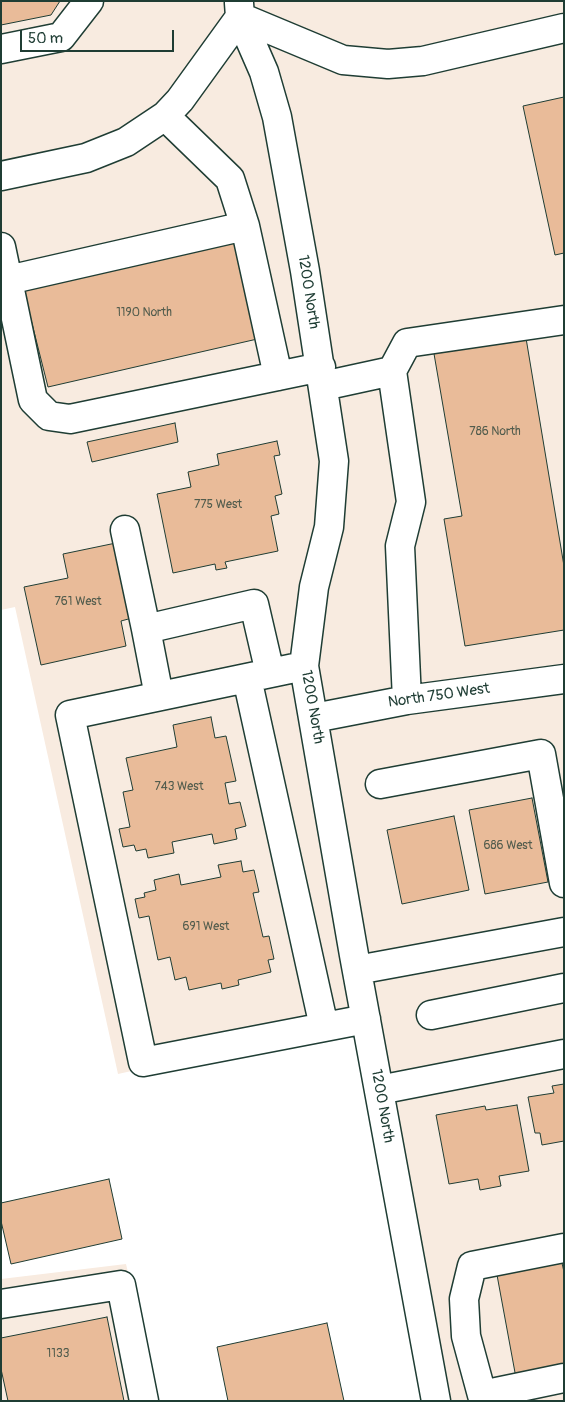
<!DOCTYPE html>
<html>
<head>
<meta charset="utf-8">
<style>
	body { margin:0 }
	#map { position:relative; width:565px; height:1402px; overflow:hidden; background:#fff; font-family:Pangolin,sans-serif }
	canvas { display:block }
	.frame { position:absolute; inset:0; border:2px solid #1f3d34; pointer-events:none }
	.scale { position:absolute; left:20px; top:30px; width:154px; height:22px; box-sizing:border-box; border:2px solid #1f3d34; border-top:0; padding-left:6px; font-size:15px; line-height:18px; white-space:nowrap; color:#1f3d34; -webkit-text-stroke:4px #fff; paint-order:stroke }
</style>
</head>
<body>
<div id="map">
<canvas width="565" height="1402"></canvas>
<div class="frame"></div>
<div class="scale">50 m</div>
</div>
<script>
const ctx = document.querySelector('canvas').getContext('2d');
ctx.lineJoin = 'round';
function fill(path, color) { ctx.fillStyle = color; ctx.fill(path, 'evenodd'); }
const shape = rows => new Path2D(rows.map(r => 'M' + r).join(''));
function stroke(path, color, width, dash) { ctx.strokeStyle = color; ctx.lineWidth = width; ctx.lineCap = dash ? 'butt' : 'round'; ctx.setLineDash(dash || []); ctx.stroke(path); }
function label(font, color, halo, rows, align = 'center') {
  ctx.font = font + ' Pangolin,sans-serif'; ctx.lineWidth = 4; ctx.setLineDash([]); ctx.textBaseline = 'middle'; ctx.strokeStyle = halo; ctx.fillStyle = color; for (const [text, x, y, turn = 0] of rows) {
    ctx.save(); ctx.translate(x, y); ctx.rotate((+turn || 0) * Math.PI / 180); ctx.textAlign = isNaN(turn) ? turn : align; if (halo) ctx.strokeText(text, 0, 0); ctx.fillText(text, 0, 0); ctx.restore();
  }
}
const built = shape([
	[1,1,564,1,564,1401,436,1401,366,1019,118,1074,15,607,1,610],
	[126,1264,159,1401,1,1401,1,1279]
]);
const building = shape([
	[1,1,60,1,51,15,1,25,1,1],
	[564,97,564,253,555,255,523,106,564,97],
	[241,236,266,337,48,387,23,288,241,236],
	[525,332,564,566,564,630,465,646,444,519,462,516,433,348,525,332],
	[175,423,178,442,92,462,87,442,175,423],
	[277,441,280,455,274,456,282,494,275,496,279,514,271,516,278,551,225,562,227,568,216,570,215,564,173,573,157,494,191,487,188,472,219,465,217,454,277,441],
	[116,543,132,618,121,621,126,646,41,665,24,587,68,578,63,554,116,543],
	[211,717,215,738,226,736,236,781,225,783,229,804,240,802,246,826,235,829,237,839,214,844,212,834,172,842,174,853,148,858,146,849,136,851,134,845,123,847,119,829,130,827,123,792,133,790,126,758,177,747,173,725,211,717],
	[532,798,548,882,485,894,469,810,532,798],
	[454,816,469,890,402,904,387,830,454,816],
	[241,861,243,872,254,870,259,892,253,893,263,937,269,936,274,959,268,960,271,972,238,980,239,985,222,989,221,983,189,990,186,977,175,980,170,957,158,960,149,916,139,918,135,899,145,897,144,893,156,890,154,880,179,874,181,885,221,877,218,865,241,861],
	[564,1084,564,1141,542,1145,540,1133,535,1133,528,1097,554,1093,552,1086,564,1084],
	[517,1105,529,1171,499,1176,501,1186,480,1190,478,1179,449,1184,436,1115,485,1106,486,1110,517,1105],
	[109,1179,122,1239,11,1264,1,1221,1,1203,109,1179],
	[562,1263,564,1272,564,1369,516,1378,497,1275,562,1263],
	[107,1317,124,1401,8,1401,1,1369,1,1338,107,1317],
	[327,1323,344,1401,228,1401,217,1347,327,1323]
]);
const minor = shape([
	[240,17,264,72,277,117,305,271,334,461,329,527,314,587,304,666,354,955,436,1401],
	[240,17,343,60,388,64,423,61,564,28],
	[1,49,61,37,89,1],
	[165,116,230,179,245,226,278,376],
	[1,176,86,158,126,142,165,116,180,100,240,17,239,3],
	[1,247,33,400,49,416,70,419,321,367],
	[8,280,245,226],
	[392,371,407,343,564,320],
	[323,386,392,371,411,502,400,546,407,700],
	[125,530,146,629],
	[304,666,70,715,143,1062,366,1019],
	[247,678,324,1027],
	[159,696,146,629,254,604,270,673],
	[314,718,407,700,564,679],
	[380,784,541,754,564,883],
	[357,970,564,932],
	[431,1015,564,988],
	[379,1090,564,1054],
	[564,1248,472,1266,464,1299,466,1336,482,1395,564,1378],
	[1,1304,121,1285,144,1401]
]);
const numberNames = [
	["1190 North",144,313],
	["786 North",495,432],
	["775 West",218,505],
	["761 West",78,602],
	["743 West",179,787],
	["686 West",508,846],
	["691 West",206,927],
	["1133",58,1354]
];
const streetNames = [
	["1200 North",308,292,81],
	["North 750 West",439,696,-8],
	["1200 North",312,707,80],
	["1200 North",382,1106,80]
];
fill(built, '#f8ebe0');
fill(building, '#e9bb99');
stroke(building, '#1f3d34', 1);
stroke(minor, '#1f3d34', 31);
stroke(minor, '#fff', 28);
label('12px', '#525c4d', null, numberNames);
label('15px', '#1f3d34', '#fff', streetNames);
</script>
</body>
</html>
